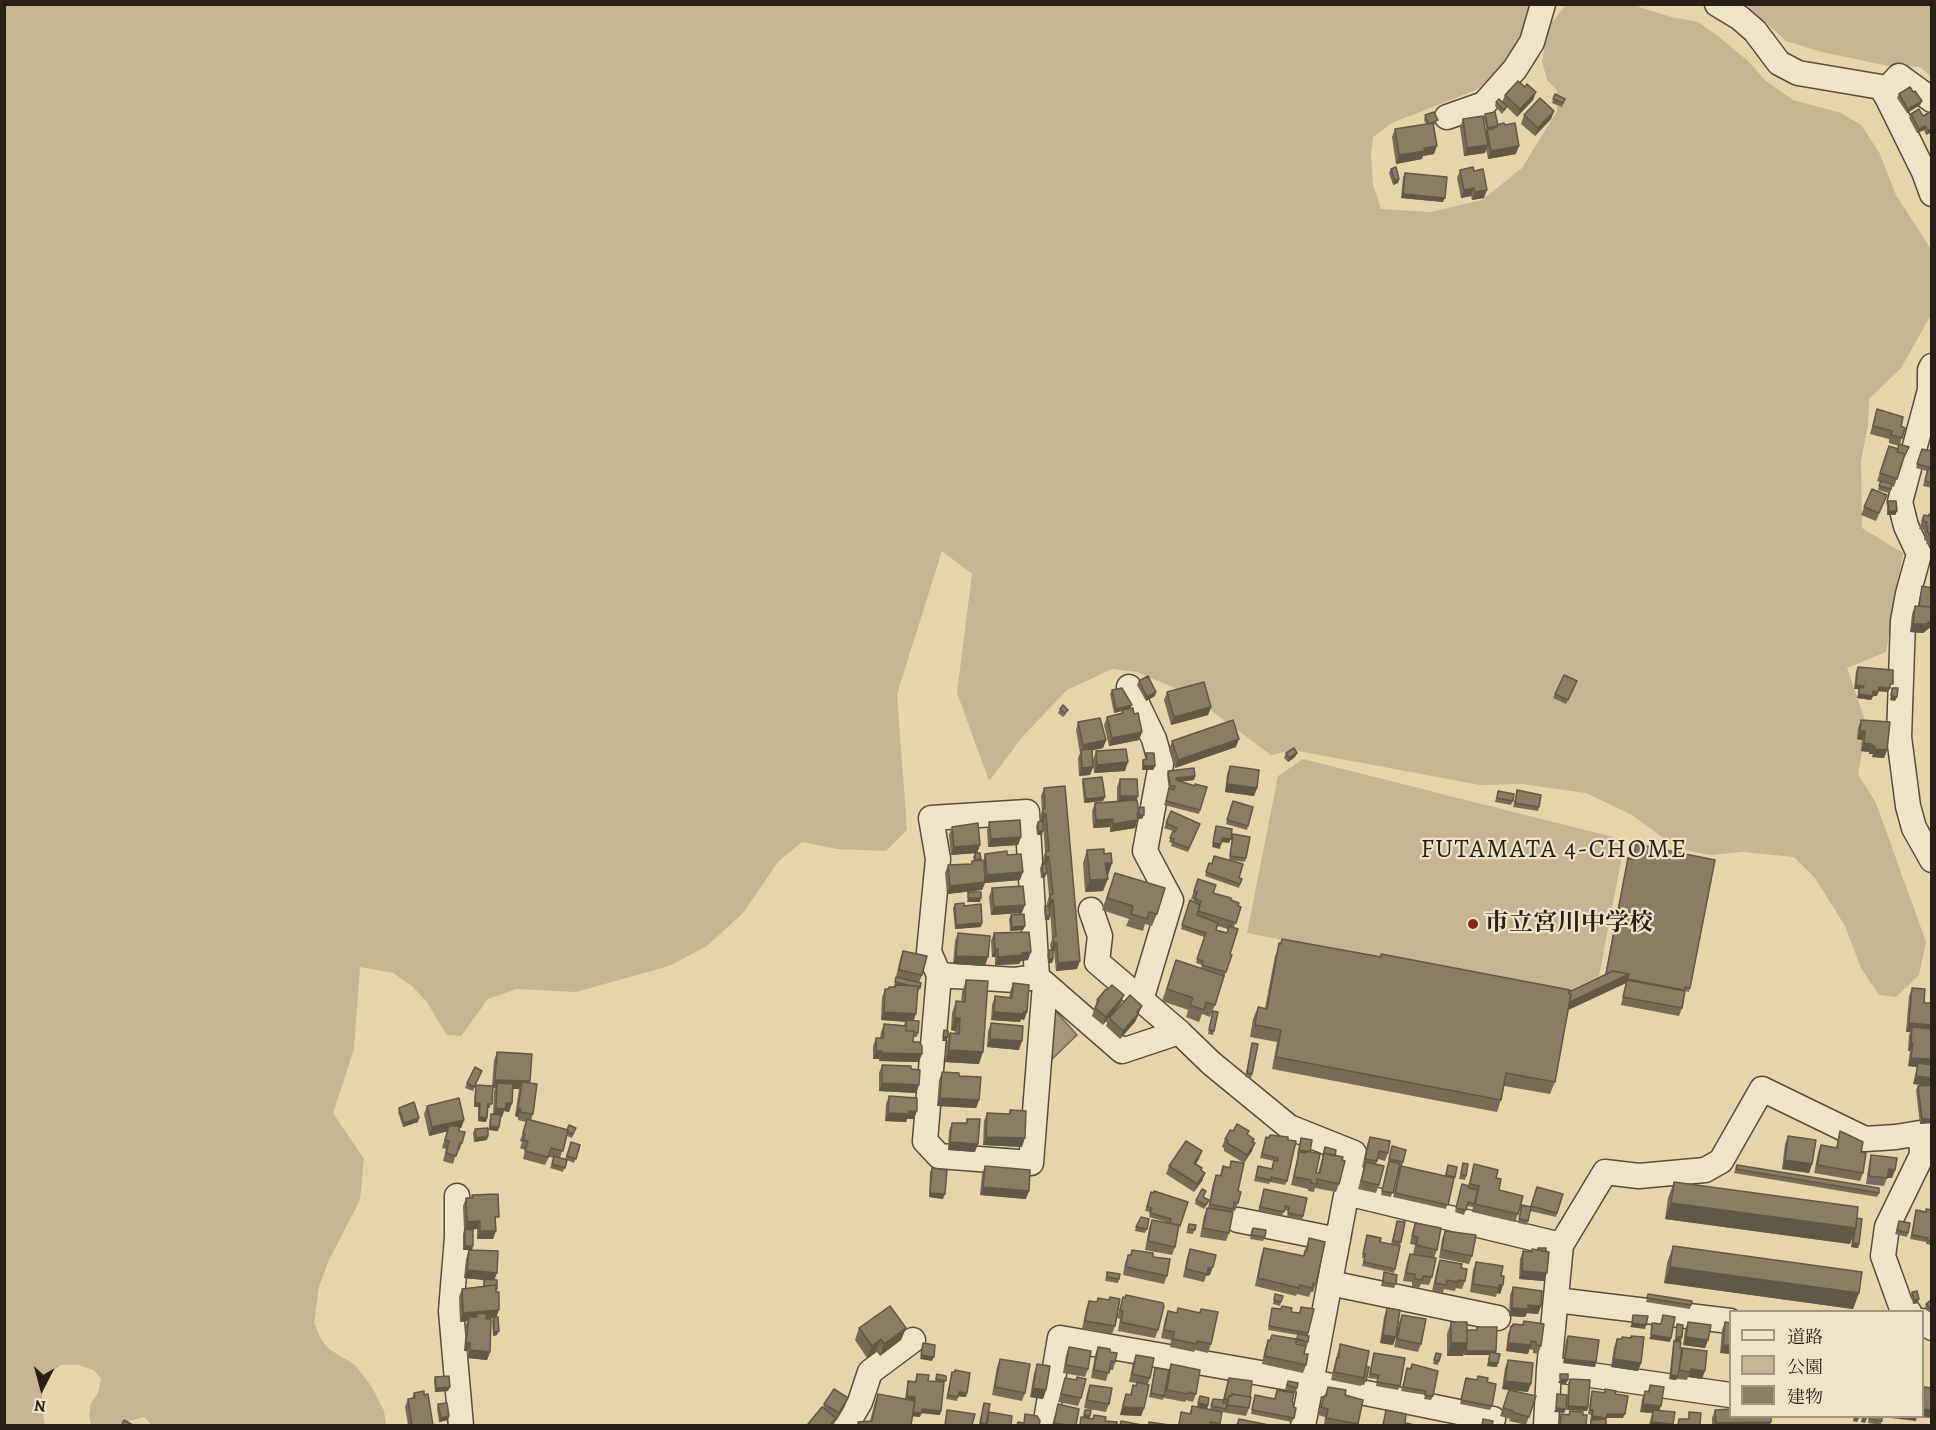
<!DOCTYPE html>
<html>
<head>
<meta charset="utf-8">
<style>
	body { margin:0 }
	#map { position:relative; width:1936px; height:1430px; overflow:hidden; background:#e6d4ab; font-family:Alegreya,"Noto Serif JP",serif }
	canvas { display:block }
	.frame { position:absolute; inset:0; border:6px solid #291f17; pointer-events:none }
	.legend { position:absolute; left:1729px; top:1310px; width:195px; height:108px; box-sizing:border-box; background:#efe3c8; border:2px solid #a09581; margin:0; padding:8px 10px; list-style:none; font-size:18px; color:#291f17 }
	.legend li { display:flex; align-items:center; gap:12px; height:30px }
	.legend b { width:30px; border:2px solid #a09581 }
	.north { position:absolute; left:12px; top:1358px; width:60px; height:60px; -webkit-text-stroke:4px #efe3c8; paint-order:stroke; rotate:186deg; font-size:16px; font-weight:700; line-height:24px; text-align:center; color:#291f17 }
	.north::after { content:''; display:block; margin:auto; width:21px; height:27px; background:#291f17; clip-path:polygon(50% 0,100% 100%,50% 72%,0 100%) }
</style>
</head>
<body>
<div id="map">
<canvas width="1936" height="1430"></canvas>
<div class="frame"></div>
<ul class="legend">
<li><b style="height:8px;background:#efe3c8"></b>道路</li>
<li><b style="height:16px;background:#c6b592"></b>公園</li>
<li><b style="height:16px;background:#8b7d64"></b>建物</li>
</ul>
<div class="north">N</div>
</div>
<script>
const ctx = document.querySelector('canvas').getContext('2d');
ctx.lineJoin = 'round';
function fill(path, color) { ctx.fillStyle = color; ctx.fill(path, 'evenodd'); }
const shape = rows => new Path2D(rows.map(r => 'M' + r).join(''));
function stroke(path, color, width, dash) { ctx.strokeStyle = color; ctx.lineWidth = width; ctx.lineCap = dash ? 'butt' : 'round'; ctx.setLineDash(dash || []); ctx.stroke(path); }
function label(font, color, halo, rows, align = 'center') {
  ctx.font = font + ' Alegreya,"Noto Serif JP",serif'; ctx.lineWidth = 4.5; ctx.setLineDash([]); ctx.textBaseline = 'middle'; ctx.strokeStyle = halo; ctx.fillStyle = color; for (const [text, x, y, turn = 0] of rows) {
    ctx.save(); ctx.translate(x, y); ctx.rotate((+turn || 0) * Math.PI / 180); ctx.textAlign = isNaN(turn) ? turn : align; if (halo) ctx.strokeText(text, 0, 0); ctx.fillText(text, 0, 0); ctx.restore();
  }
}
const green = shape([
	[5,5,1538,5,1524,36,1499,72,1476,90,1392,123,1373,137,1371,156,1373,184,1381,209,1431,212,1482,200,1522,168,1557,111,1557,90,1547,80,1542,61,1549,26,1565,6,1633,5,1671,17,1698,22,1718,36,1748,61,1766,81,1793,100,1841,113,1861,125,1879,152,1896,195,1932,251,1931,315,1901,368,1869,399,1868,425,1861,461,1862,528,1903,553,1886,652,1847,668,1867,726,1858,774,1876,803,1926,942,1919,975,1896,997,1879,995,1861,968,1845,926,1815,878,1794,857,1743,852,1711,855,1678,849,1632,815,1586,793,1522,784,1480,785,1293,750,1271,755,1189,694,1137,672,1112,669,1067,690,1024,735,989,781,957,693,972,574,942,551,897,694,907,830,886,851,837,849,802,842,778,862,743,913,707,946,669,966,576,992,516,989,488,999,461,1036,447,1035,426,1001,412,986,393,973,360,967,354,1049,333,1113,364,1159,360,1200,328,1262,319,1287,314,1323,321,1339,329,1349,355,1365,372,1387,384,1411,386,1425,153,1426,144,1417,115,1425,91,1425,89,1416,91,1403,98,1393,101,1379,94,1370,78,1365,61,1365,45,1378,41,1403,45,1425,5,1426],
	[1747,5,1931,5,1931,77,1920,67,1888,66,1822,52,1786,41],
	[1303,759,1625,840,1599,976,1562,994,1247,933,1278,776]
]);
const water = shape([
	[1052,1007,1077,1035,1047,1064,1052,1007]
]);
const minor = shape([
	[1717,4,1740,18,1755,31,1779,63,1798,73,1881,87,1888,99,1924,172,1932,194],
	[1884,92,1899,76,1932,100],
	[1447,117,1484,104,1515,69,1532,42,1543,4],
	[1932,366,1930,370,1930,390,1900,502,1906,526,1919,554,1908,594,1903,621,1899,737,1908,806,1914,828,1932,860],
	[1129,687,1154,739,1161,764,1145,851,1171,900,1141,1000],
	[1091,910,1100,936,1097,962,1179,1032,1211,1063,1289,1127,1354,1153,1303,1426],
	[939,975,925,1141,939,1156,1031,1163,1045,984],
	[1037,977,1015,980,939,975,929,952,938,859,931,818,1027,812,1037,977,1122,1051,1179,1032],
	[1347,1193,1561,1245],
	[457,1196,457,1237,451,1311,461,1426],
	[1238,1220,1338,1240],
	[1330,1283,1498,1318],
	[1556,1300,1730,1321],
	[1909,1312,1901,1306,1883,1256,1887,1227,1922,1155,1921,1134],
	[1922,1321,1932,1328],
	[1549,1369,1730,1395],
	[846,1426,860,1402,870,1372,913,1340],
	[1045,1426,1060,1338,1312,1382,1493,1419],
	[1546,1426,1549,1369,1561,1245,1605,1172,1639,1176,1705,1170,1721,1161,1762,1089,1865,1139,1896,1137,1932,1131]
]);
const wall = shape([
	[1525,87,1536,92,1533,100,1517,117,1507,107,1505,110,1502,114,1495,106,1496,102,1502,102,1505,95],
	[1555,94,1565,99,1562,107,1552,103],
	[1899,94,1922,101,1920,105,1907,113,1897,98],
	[1554,111,1551,119,1535,136,1521,124,1524,115],
	[1932,111,1932,132,1926,135,1924,130,1917,133,1909,118,1911,114,1923,116],
	[1485,114,1498,125,1516,154,1488,159,1486,148,1485,153,1464,156,1460,127,1463,119,1486,134,1487,131,1484,118],
	[1425,115,1436,124,1434,125,1434,154,1423,156,1422,159,1396,164,1392,137,1395,129,1426,124,1424,120],
	[1391,169,1399,179,1398,183,1393,185,1389,173],
	[1460,170,1474,171,1484,198,1472,200,1471,196,1461,198,1457,178],
	[1405,173,1443,202,1401,198,1403,177],
	[1877,409,1901,426,1905,428,1900,444,1903,460,1894,487,1892,486,1889,493,1878,490,1880,482,1877,481,1889,446,1898,449,1899,446,1889,443,1889,439,1870,434],
	[1922,449,1932,451,1932,488,1923,486,1927,471,1916,468],
	[1872,489,1887,495,1876,521,1861,515],
	[1888,501,1897,511,1895,515,1887,515,1887,506],
	[1924,515,1929,516,1932,515,1932,545,1926,544,1927,541,1924,540,1925,535,1923,534,1924,530,1919,529],
	[1922,586,1932,588,1932,626,1923,633,1910,632,1912,614,1915,606,1918,606],
	[1858,667,1891,688,1890,688,1888,692,1878,691,1877,696,1873,696,1871,700,1857,698,1859,689,1854,689,1856,671],
	[1139,681,1155,696,1146,701,1137,685],
	[1575,685,1566,704,1553,698,1555,694],
	[1112,690,1131,708,1134,714,1142,732,1139,740,1109,746,1104,725,1107,717,1121,714,1122,711,1114,713,1110,694],
	[1167,692,1211,707,1208,715,1171,725,1164,700],
	[1060,709,1066,714,1063,717,1058,713],
	[1861,720,1887,750,1884,758,1872,757,1873,754,1869,754,1869,752,1861,751,1862,740,1857,739,1858,728],
	[1078,722,1106,740,1103,748,1092,750,1093,767,1090,775,1079,776,1078,758,1080,753,1076,730],
	[1172,741,1236,747,1175,768,1169,750],
	[1096,751,1125,771,1094,773,1093,760],
	[1146,753,1155,766,1153,770,1142,770,1142,764,1143,760,1145,759],
	[1286,753,1295,757,1288,762,1284,758],
	[1230,766,1257,788,1254,796,1225,792,1227,774],
	[1168,771,1195,776,1194,780,1181,782,1195,786,1207,787,1199,814,1164,805,1169,790,1167,775],
	[1083,779,1105,797,1103,801,1084,803,1082,783],
	[1120,779,1138,796,1136,800,1142,819,1138,819,1135,828,1110,832,1110,827,1093,828,1092,811,1095,803,1117,801,1117,787],
	[1044,788,1077,969,1056,971,1054,951,1053,951,1053,959,1052,963,1048,963,1047,954,1049,950,1051,950,1050,945,1052,939,1050,908,1049,920,1045,920,1044,910,1045,906,1047,906,1047,903,1049,896,1046,865,1045,877,1041,878,1040,868,1042,864,1043,864,1043,859,1045,852,1043,822,1042,835,1037,835,1036,826,1038,822,1040,821,1040,817,1042,811,1041,796],
	[1517,790,1539,807,1538,811,1513,807],
	[1498,791,1513,801,1511,805,1495,802],
	[1231,805,1248,826,1247,830,1226,824],
	[1171,811,1200,824,1188,852,1171,846,1172,843,1169,842,1173,831,1164,828],
	[989,822,1021,837,1018,845,988,847,987,830],
	[952,827,980,845,977,853,981,859,980,861,983,861,985,854,1007,855,1020,880,985,883,982,890,947,894,945,873,948,865,971,864,972,861,974,861,973,857,975,853,951,855,949,835],
	[1233,834,1246,858,1245,862,1229,860],
	[1636,844,1690,988,1689,992,1685,991,1682,1008,1679,1016,1621,1005,1626,983,1568,1010,1555,1082,1550,1094,1504,1086,1501,1100,1497,1112,1272,1069,1277,1042,1250,1037,1253,1019,1258,1007,1265,1008,1275,956,1282,939,1569,992,1605,975,1627,862,1628,858,1632,859],
	[1087,850,1104,854,1112,863,1103,891,1085,892,1083,863],
	[1209,863,1242,879,1239,888,1205,876],
	[1115,873,1157,914,1152,926,1145,924,1143,931,1126,926,1129,919,1102,910],
	[1198,879,1213,893,1231,900,1238,906,1241,907,1234,927,1226,972,1215,1005,1210,1017,1202,1014,1199,1022,1186,1017,1188,1010,1162,1001,1176,960,1201,968,1202,965,1196,963,1204,937,1181,929,1190,900,1194,902,1194,900,1191,899],
	[1217,926,1228,929,1227,933,1216,930],
	[992,888,1022,913,991,915,989,897],
	[955,904,964,906,981,927,955,929,953,908],
	[1011,915,1025,926,1023,930,1010,931,1009,919],
	[958,933,985,966,953,964,955,941],
	[994,933,1028,960,1021,961,1019,964,995,965,995,957,992,957,991,941],
	[903,951,922,975,919,983,920,988,918,992,917,992,914,1021,918,1033,917,1037,914,1037,913,1042,919,1062,879,1061,879,1059,873,1059,873,1046,876,1038,880,1038,881,1032,884,1024,904,1025,905,1022,881,1020,882,997,885,989,888,989,889,987,895,987,895,986,894,986,900,959],
	[966,980,979,1064,945,1062,946,1045,950,1033,955,1033,955,1031,951,1030,952,1013,956,1001,961,1002,962,992],
	[1013,983,1027,1012,1024,1020,1021,1019,1020,1022,991,1020,992,1005,995,996,1009,998,1010,992],
	[1912,988,1924,1003,1932,1060,1929,1065,1932,1123,1920,1124,1916,1090,1918,1086,1924,1085,1913,1084,1917,1067,1908,1066,1910,1051,1908,1051,1909,1035,1910,1032,1906,1032,1909,996],
	[1097,1000,1121,1003,1103,1025,1092,1016],
	[1213,1011,1214,1031,1213,1035,1208,1034],
	[1139,1014,1135,1022,1120,1039,1106,1026,1109,1018],
	[991,1023,1019,1050,987,1047,988,1031],
	[1252,1043,1252,1074,1251,1078,1245,1077],
	[497,1052,530,1081,529,1083,533,1114,531,1120,567,1130,576,1128,572,1138,567,1136,560,1158,565,1159,571,1142,580,1145,574,1163,567,1160,563,1172,550,1168,554,1158,549,1157,545,1165,523,1159,525,1150,520,1148,522,1142,520,1141,526,1122,518,1120,518,1117,515,1116,519,1089,513,1089,512,1103,509,1112,504,1111,502,1117,500,1117,498,1131,489,1130,490,1118,491,1114,493,1114,494,1091,495,1088,493,1088,490,1108,488,1108,487,1118,486,1122,478,1121,478,1107,474,1107,475,1089,476,1085,492,1086,494,1060],
	[882,1065,911,1069,919,1085,916,1093,879,1091,879,1073],
	[482,1071,473,1091,465,1088,467,1083],
	[942,1072,979,1100,976,1108,937,1106,939,1080],
	[889,1096,914,1119,907,1119,906,1122,885,1121,886,1104],
	[427,1106,464,1120,461,1128,459,1128,462,1143,459,1151,457,1151,453,1164,443,1161,446,1149,442,1148,447,1131,429,1136,424,1114],
	[399,1108,418,1122,403,1127,398,1112],
	[1010,1110,1022,1147,983,1145,984,1121,987,1113,1009,1114],
	[967,1119,975,1152,948,1150,949,1131,952,1123,966,1123],
	[475,1129,488,1136,487,1140,474,1142,473,1133],
	[1233,1131,1248,1135,1254,1139,1252,1151,1244,1163,1224,1151,1224,1148,1222,1147,1225,1139],
	[1840,1131,1861,1152,1863,1173,1860,1181,1814,1173,1818,1153,1821,1145,1836,1148],
	[1788,1136,1812,1164,1809,1173,1782,1169,1785,1144],
	[1266,1137,1288,1140,1287,1181,1285,1185,1270,1182,1269,1184,1254,1181,1258,1166,1272,1169,1274,1161,1260,1158],
	[1370,1137,1388,1153,1385,1161,1378,1159,1376,1164,1379,1185,1376,1193,1358,1189,1364,1168,1362,1167,1367,1145],
	[1301,1138,1310,1152,1316,1173,1318,1173,1325,1147,1335,1156,1339,1184,1336,1192,1315,1188,1314,1192,1308,1191,1308,1189,1291,1185,1298,1155,1297,1154],
	[1392,1146,1403,1162,1402,1166,1445,1176,1448,1165,1457,1167,1446,1209,1393,1197,1401,1166,1399,1165,1391,1197,1381,1195],
	[1871,1155,1895,1170,1892,1178,1887,1178,1884,1186,1866,1184,1869,1163],
	[1199,1159,1196,1164,1201,1171,1205,1173,1202,1181,1194,1192,1166,1174,1169,1166],
	[1231,1161,1238,1191,1238,1203,1235,1211,1232,1211,1232,1212,1229,1233,1226,1241,1200,1237,1204,1216,1208,1208,1213,1183,1216,1175,1220,1175,1223,1166,1229,1168],
	[1463,1163,1466,1176,1465,1180,1459,1179],
	[1474,1164,1496,1178,1499,1190,1518,1214,1515,1222,1472,1212,1473,1207,1467,1206,1464,1215,1455,1212,1461,1188,1468,1186],
	[1737,1165,1879,1193,1877,1197,1734,1173],
	[985,1166,1026,1199,980,1195,982,1174],
	[932,1168,943,1199,929,1197,930,1172],
	[1674,1182,1857,1218,1859,1244,1858,1248,1851,1247,1852,1237,1850,1244,1665,1219,1668,1198],
	[1264,1189,1303,1216,1302,1220,1287,1217,1288,1211,1284,1210,1282,1216,1258,1211],
	[1151,1192,1180,1226,1178,1230,1175,1247,1172,1255,1145,1250,1149,1228,1152,1220,1170,1223,1149,1217,1150,1212,1145,1211],
	[1563,1194,1556,1217,1530,1211,1527,1225,1518,1223,1522,1205,1531,1207],
	[472,1195,496,1225,493,1239,477,1239,477,1229,468,1230,473,1246,472,1250,494,1280,496,1291,497,1335,493,1336,492,1321,493,1318,487,1319,490,1352,487,1360,467,1358,467,1351,464,1351,466,1325,467,1321,460,1322,459,1297,462,1289,483,1286,484,1280,464,1278,466,1259,469,1250,463,1250,463,1234,464,1230,463,1206,466,1198,471,1198],
	[1204,1197,1207,1204,1204,1209,1195,1204,1196,1200],
	[1916,1210,1926,1212,1932,1210,1932,1245,1926,1244,1926,1242,1910,1239],
	[1397,1221,1401,1242,1394,1273,1362,1266,1364,1258,1362,1258,1367,1235,1380,1242,1391,1244],
	[1899,1221,1908,1233,1907,1237,1895,1234],
	[1415,1223,1437,1250,1434,1258,1413,1254,1415,1245,1410,1244,1412,1232],
	[1196,1225,1193,1234,1186,1233,1188,1228],
	[1136,1227,1147,1229,1145,1233,1135,1231],
	[1253,1228,1265,1237,1263,1241,1250,1239],
	[1445,1231,1472,1256,1469,1264,1439,1258,1442,1239],
	[1309,1238,1316,1284,1313,1292,1311,1292,1309,1297,1297,1294,1296,1296,1255,1286,1261,1256,1264,1248,1303,1256],
	[1673,1246,1859,1293,1853,1309,1664,1283,1667,1263],
	[1538,1248,1544,1281,1519,1279,1520,1259,1523,1251,1531,1252,1532,1249,1537,1249],
	[1190,1249,1210,1275,1206,1276,1204,1282,1183,1277,1187,1257],
	[1132,1250,1153,1257,1167,1276,1164,1284,1123,1275,1125,1263,1128,1255,1130,1255],
	[1410,1254,1432,1277,1429,1285,1421,1284,1419,1288,1412,1287,1412,1282,1403,1281,1407,1262],
	[1440,1260,1461,1268,1465,1281,1462,1289,1456,1288,1455,1291,1444,1289,1443,1293,1432,1291,1437,1268],
	[1476,1262,1501,1276,1503,1285,1500,1294,1497,1293,1496,1297,1470,1292,1473,1270],
	[1107,1272,1119,1279,1118,1283,1105,1281],
	[1384,1272,1396,1284,1394,1288,1381,1286],
	[1513,1287,1541,1306,1538,1314,1527,1313,1525,1317,1509,1316,1510,1295],
	[1912,1292,1918,1303,1913,1304,1911,1296],
	[1275,1294,1281,1302,1280,1306,1273,1304],
	[1648,1294,1691,1305,1690,1309,1646,1302],
	[1110,1297,1115,1326,1112,1334,1082,1329,1086,1309,1089,1301,1097,1302,1098,1298,1108,1300],
	[1123,1297,1158,1330,1155,1338,1118,1331,1120,1319,1117,1318],
	[1932,1299,1932,1310,1929,1312,1925,1308,1926,1304],
	[1301,1307,1314,1309,1307,1336,1308,1342,1307,1346,1296,1343,1304,1354,1306,1365,1303,1373,1262,1364,1265,1348,1272,1335,1296,1339,1298,1335,1268,1330,1272,1308,1299,1313],
	[1178,1308,1199,1313,1201,1309,1211,1344,1208,1353,1195,1350,1194,1352,1170,1347,1171,1340,1161,1338,1165,1319,1168,1311,1177,1313],
	[1387,1308,1393,1345,1380,1343,1384,1317],
	[1402,1315,1421,1344,1418,1352,1394,1347,1399,1323],
	[1524,1321,1541,1346,1538,1354,1533,1353,1533,1350,1529,1349,1528,1354,1506,1351,1508,1334,1511,1326,1512,1326,1513,1324,1522,1325],
	[1451,1322,1467,1330,1476,1330,1477,1327,1496,1351,1496,1353,1497,1367,1487,1366,1489,1355,1464,1355,1464,1352,1463,1356,1447,1356,1447,1334],
	[1688,1322,1708,1340,1705,1348,1683,1345,1685,1330],
	[1725,1322,1731,1354,1720,1353,1722,1330],
	[859,1328,906,1328,901,1340,880,1356,876,1351,867,1358,855,1340],
	[1568,1336,1596,1362,1595,1367,1563,1363,1566,1340],
	[1631,1336,1641,1363,1638,1371,1611,1367,1614,1347,1617,1339,1630,1338],
	[1674,1341,1680,1348,1681,1352,1683,1348,1702,1379,1688,1377,1687,1380,1677,1379,1676,1380,1669,1379,1673,1345],
	[1340,1344,1366,1381,1364,1385,1361,1385,1361,1386,1331,1380,1334,1366],
	[1069,1347,1088,1369,1085,1377,1063,1373,1066,1355],
	[1098,1347,1110,1352,1115,1362,1113,1370,1109,1370,1106,1381,1091,1378,1095,1355],
	[1374,1353,1400,1386,1398,1390,1376,1386,1377,1379,1368,1378],
	[1436,1353,1439,1361,1438,1365,1433,1364],
	[1136,1355,1150,1378,1148,1384,1144,1408,1141,1416,1120,1415,1123,1402,1126,1394,1130,1395,1133,1385,1136,1386,1137,1383,1129,1382,1133,1363],
	[1000,1359,1025,1393,1022,1401,992,1395,997,1367],
	[1508,1360,1528,1392,1510,1390,1536,1396,1526,1425,1509,1421,1510,1419,1500,1416,1509,1390,1502,1389,1505,1368],
	[1037,1364,1046,1390,1043,1399,1030,1397,1034,1373],
	[1171,1364,1196,1394,1193,1402,1186,1400,1185,1402,1164,1398,1164,1396,1163,1400,1149,1397,1155,1368,1168,1372],
	[1412,1364,1433,1396,1431,1400,1424,1399,1425,1395,1401,1391,1407,1368,1410,1368],
	[952,1372,966,1397,958,1396,957,1401,946,1399],
	[917,1374,928,1381,935,1381,937,1374,944,1385,940,1415,921,1413,920,1417,912,1416,911,1425,922,1425,857,1425,858,1422,870,1421,875,1402,878,1394,905,1399,907,1385,908,1381,915,1381],
	[1478,1376,1487,1382,1492,1406,1490,1410,1460,1404,1466,1378,1477,1380],
	[435,1377,448,1391,435,1392,434,1381],
	[1065,1378,1081,1398,1078,1406,1058,1402],
	[1229,1378,1249,1408,1246,1416,1222,1412,1219,1425,1178,1425,1181,1412,1189,1414,1192,1406,1197,1407,1200,1396,1208,1405,1207,1409,1210,1410,1213,1399,1223,1400],
	[1570,1379,1588,1407,1587,1411,1567,1410,1568,1383],
	[1288,1381,1297,1388,1296,1392,1285,1389],
	[1090,1385,1109,1404,1106,1412,1084,1408,1087,1393],
	[1650,1385,1660,1410,1673,1425,1649,1425,1652,1413,1640,1412,1642,1399,1645,1391,1648,1391],
	[1328,1387,1345,1395,1363,1400,1357,1425,1324,1425,1325,1417,1318,1415,1321,1404],
	[1605,1389,1615,1394,1623,1418,1606,1418,1606,1425,1590,1425,1591,1415,1588,1414,1591,1395,1592,1391,1604,1393],
	[1277,1390,1293,1407,1294,1418,1292,1422,1251,1414,1255,1395,1274,1399],
	[414,1393,433,1425,408,1425,405,1407,408,1399,412,1398],
	[984,1403,988,1416,1011,1425,979,1425],
	[438,1404,449,1416,448,1420,439,1422,437,1408],
	[824,1404,845,1406,836,1421,835,1421,833,1425,808,1425,823,1407],
	[1058,1404,1076,1425,1052,1425],
	[1715,1410,1770,1425,1712,1425,1712,1418],
	[1869,1416,1882,1416,1881,1425,1868,1423]
]);
const shadedWall = shape([
	[1536,92,1533,100,1517,117,1520,109],
	[1922,101,1920,105,1907,113,1908,109],
	[1554,111,1551,119,1535,136,1538,128],
	[1925,126,1924,130,1917,133,1919,129],
	[1932,129,1932,132,1926,135,1928,131],
	[1488,145,1485,153,1464,156,1467,148],
	[1437,146,1434,154,1423,156,1422,159,1396,164,1399,155,1424,148],
	[1519,146,1516,154,1488,159,1491,151],
	[1399,179,1398,183,1393,185,1395,181],
	[1474,188,1471,196,1461,198,1464,190],
	[1487,190,1484,198,1472,200,1475,192],
	[1403,194,1445,198,1443,202,1401,198],
	[1889,511,1897,511,1895,515,1887,515],
	[1932,620,1932,626,1923,633,1910,632,1913,624],
	[1856,685,1864,686,1862,690,1859,687,1859,689,1854,689],
	[1879,687,1890,688,1888,692,1877,691],
	[1873,691,1878,692,1877,696,1872,696],
	[1156,692,1155,696,1146,701,1147,697],
	[1859,694,1873,696,1871,700,1857,698],
	[1891,696,1897,697,1895,701,1890,700],
	[1132,705,1130,709,1114,713,1116,709],
	[1211,707,1208,715,1171,725,1174,717],
	[1860,731,1865,731,1862,740,1857,739],
	[1142,732,1139,740,1109,746,1112,738],
	[1239,739,1236,747,1175,768,1178,760],
	[1106,740,1103,748,1081,753,1083,745],
	[1864,743,1872,744,1869,752,1861,751],
	[1872,746,1875,746,1873,754,1869,754],
	[1875,749,1887,750,1884,758,1872,757],
	[1297,753,1295,757,1288,762,1289,758],
	[1128,762,1125,771,1094,773,1097,765],
	[1144,766,1155,766,1153,770,1142,770],
	[1093,767,1090,775,1079,776,1082,768],
	[1195,776,1194,780,1174,782,1176,778],
	[1227,784,1257,788,1254,796,1225,792],
	[1120,796,1138,796,1135,804,1117,805],
	[1105,797,1103,801,1084,803,1086,799],
	[1137,813,1139,813,1135,828,1110,832,1113,824],
	[1043,814,1046,814,1043,822,1040,822],
	[1139,815,1144,815,1142,819,1138,819],
	[1113,819,1110,827,1093,828,1096,820],
	[1038,831,1043,831,1042,835,1037,835],
	[1021,837,1018,845,988,847,991,839],
	[1222,838,1231,839,1229,843,1220,842],
	[1213,843,1221,844,1220,849,1212,847],
	[980,845,977,853,951,855,954,847],
	[1046,857,1049,857,1046,865,1043,865],
	[1105,863,1112,863,1108,875],
	[1023,872,1020,880,985,883,982,890,947,894,950,886,984,882,987,875],
	[1047,873,1045,877,1041,878,1043,874],
	[1108,879,1103,891,1085,892,1090,880],
	[968,898,981,898,980,902,967,902],
	[1050,900,1053,900,1050,908,1047,909],
	[1025,905,1022,913,991,915,994,907],
	[1046,916,1050,916,1049,920,1045,920],
	[982,923,981,927,955,929,956,925],
	[1025,926,1023,930,1010,931,1012,927],
	[1054,943,1057,943,1054,951,1051,951],
	[995,949,998,949,995,957,992,957],
	[1031,952,1028,960,1021,961,1019,964,995,965,998,957],
	[956,956,988,957,985,966,953,964],
	[1049,959,1053,959,1052,963,1048,963],
	[1080,961,1077,969,1056,971,1058,963],
	[1629,974,1626,983,1566,1011,1569,1003],
	[1124,995,1121,1003,1103,1025,1106,1017],
	[1142,1006,1135,1022,1120,1039,1123,1031],
	[884,1012,916,1014,913,1022,881,1020],
	[994,1012,1027,1012,1024,1020,1021,1019,1020,1022,991,1020],
	[955,1018,960,1018,955,1031,951,1030],
	[1909,1023,1932,1025,1932,1033,1912,1027,1910,1032,1906,1032],
	[943,1037,948,1037,946,1041,942,1041],
	[990,1039,1022,1041,1019,1050,987,1047],
	[1911,1043,1913,1043,1910,1051,1908,1051],
	[949,1050,983,1052,979,1064,945,1062],
	[876,1051,882,1051,879,1059,873,1059],
	[882,1053,922,1054,919,1062,879,1061],
	[1911,1058,1932,1059,1929,1068,1918,1063,1917,1067,1908,1066],
	[1916,1076,1932,1078,1932,1086,1913,1084],
	[495,1080,530,1081,527,1090,522,1082,519,1089,497,1088,497,1083,495,1088,492,1088],
	[882,1083,919,1085,916,1093,879,1091],
	[940,1098,979,1100,976,1108,937,1106],
	[475,1103,480,1103,478,1107,474,1107],
	[506,1103,512,1103,509,1112,504,1111,502,1117,493,1116,496,1108],
	[518,1108,521,1109,518,1117,515,1116],
	[909,1111,917,1111,914,1119,907,1119,906,1122,885,1121,888,1113],
	[479,1117,487,1118,486,1122,478,1121],
	[419,1118,418,1122,403,1127,404,1123],
	[1922,1119,1932,1119,1932,1123,1920,1124],
	[464,1120,461,1128,429,1136,432,1127],
	[490,1126,499,1127,498,1131,489,1130],
	[488,1136,487,1140,474,1142,476,1138],
	[986,1137,1025,1138,1022,1147,983,1145],
	[950,1142,978,1144,975,1152,948,1150],
	[1255,1143,1252,1151,1244,1163,1247,1155],
	[1202,1151,1199,1159,1191,1171,1194,1163],
	[1785,1160,1812,1164,1809,1173,1782,1169],
	[1889,1169,1895,1170,1892,1178,1886,1178],
	[1205,1173,1202,1181,1194,1192,1197,1184],
	[983,1187,1029,1191,1026,1199,980,1195],
	[930,1193,945,1194,943,1199,929,1197],
	[1671,1203,1856,1228,1850,1244,1665,1219],
	[480,1221,477,1229,464,1230,467,1222],
	[480,1231,496,1231,493,1239,477,1239],
	[1853,1243,1859,1244,1858,1248,1851,1247],
	[465,1246,473,1246,472,1250,463,1250],
	[1213,1267,1210,1275,1206,1276,1208,1268],
	[1670,1267,1859,1293,1853,1309,1664,1283],
	[467,1270,497,1273,494,1281,464,1278],
	[1522,1271,1547,1273,1544,1281,1519,1279],
	[1499,1285,1503,1285,1500,1294,1497,1293],
	[1919,1299,1918,1303,1913,1304,1914,1300],
	[1528,1305,1541,1306,1538,1314,1527,1313,1525,1317,1509,1316,1512,1308],
	[499,1310,496,1318,476,1320,477,1313,475,1320,469,1317,467,1321,460,1322,463,1313],
	[1632,1323,1646,1325,1645,1329,1630,1327],
	[906,1328,901,1340,880,1356,884,1344],
	[499,1331,497,1335,493,1336,494,1332],
	[1383,1335,1396,1337,1393,1345,1380,1343],
	[1651,1335,1671,1338,1670,1342,1649,1339],
	[1676,1337,1682,1337,1681,1341,1674,1341],
	[1686,1337,1708,1340,1705,1348,1683,1345],
	[881,1339,876,1351,867,1358,872,1346],
	[466,1343,470,1343,467,1351,464,1351],
	[1451,1343,1467,1343,1463,1356,1447,1356],
	[1508,1343,1531,1345,1528,1354,1506,1351],
	[1723,1345,1731,1346,1731,1354,1720,1353],
	[470,1350,490,1352,487,1360,467,1358],
	[1466,1351,1496,1351,1495,1355,1490,1352,1489,1355,1464,1355],
	[921,1355,934,1357,932,1361,920,1359],
	[1565,1359,1596,1362,1595,1367,1563,1363],
	[1614,1359,1641,1363,1638,1371,1611,1367],
	[1489,1362,1498,1363,1497,1367,1487,1366],
	[1691,1369,1705,1371,1702,1379,1688,1377],
	[1671,1375,1678,1376,1676,1380,1669,1379],
	[1560,1379,1568,1380,1566,1384,1558,1383],
	[1505,1381,1531,1384,1528,1392,1502,1389],
	[450,1387,448,1391,435,1392,436,1388],
	[1033,1388,1046,1390,1043,1399,1030,1397],
	[959,1392,967,1393,966,1397,957,1396],
	[907,1396,915,1397,913,1401,905,1400],
	[848,1398,845,1406,836,1421,839,1413],
	[1198,1403,1208,1405,1207,1409,1197,1407],
	[1643,1404,1661,1406,1658,1414,1653,1410,1652,1413,1640,1412],
	[1568,1406,1588,1407,1587,1411,1567,1410],
	[1123,1407,1144,1408,1141,1416,1120,1415],
	[1556,1408,1566,1409,1564,1413,1554,1412],
	[922,1409,941,1411,940,1415,921,1413,920,1417,911,1416,913,1412],
	[1923,1409,1932,1410,1932,1418,1919,1417,1923,1416],
	[1607,1414,1625,1414,1623,1418,1606,1418,1605,1422,1590,1420,1592,1416],
	[1084,1415,1090,1416,1089,1420,1082,1419],
	[449,1416,448,1420,439,1422,441,1418],
	[1892,1416,1917,1416,1916,1421,1891,1418],
	[1854,1417,1859,1418,1857,1422,1853,1421],
	[1862,1418,1867,1418,1865,1423,1861,1422],
	[1652,1422,1673,1424,1673,1425,1650,1425],
	[1771,1422,1770,1425,1715,1425,1716,1423]
]);
const building = shape([
	[1518,81,1525,87,1527,84,1536,92,1520,109,1505,95,1518,81],
	[1910,87,1913,92,1915,91,1922,101,1908,109,1899,94,1910,87],
	[1555,94,1565,99,1563,103,1553,99,1555,94],
	[1540,98,1554,111,1538,128,1524,115,1540,98],
	[1499,99,1507,106,1504,110,1496,102,1499,99],
	[1919,109,1923,116,1932,111,1932,129,1928,131,1925,126,1919,129,1911,114,1919,109],
	[1434,112,1438,120,1429,124,1425,115,1434,112],
	[1495,112,1498,125,1497,126,1488,128,1485,114,1495,112],
	[1483,116,1488,145,1467,148,1463,119,1483,116],
	[1433,123,1437,146,1424,148,1425,151,1399,155,1395,129,1433,123],
	[1504,123,1505,125,1515,123,1519,146,1491,151,1487,130,1493,129,1493,128,1497,127,1497,125,1504,123],
	[1396,167,1399,179,1395,181,1391,169,1396,167],
	[1473,167,1474,171,1483,169,1487,190,1475,192,1474,188,1464,190,1460,170,1473,167],
	[1405,173,1447,177,1445,198,1403,194,1405,173],
	[1877,409,1903,417,1901,426,1905,428,1902,438,1891,435,1892,431,1873,426,1877,409],
	[1899,444,1909,447,1904,457,1905,454,1897,452,1899,444],
	[1889,446,1898,449,1897,452,1905,454,1897,479,1880,473,1889,446],
	[1922,449,1932,451,1932,468,1917,464,1922,449],
	[1928,469,1932,470,1932,483,1925,481,1928,469],
	[1881,481,1892,484,1891,489,1879,486,1881,481],
	[1872,489,1887,495,1879,513,1864,507,1872,489],
	[1888,501,1896,501,1897,511,1889,511,1888,501],
	[1929,514,1932,515,1932,537,1929,536,1930,533,1927,532,1928,527,1926,526,1927,522,1922,521,1924,515,1929,516,1929,514],
	[1922,586,1932,588,1932,607,1919,606,1922,586],
	[1915,606,1932,607,1932,620,1926,624,1913,624,1915,606],
	[1858,667,1893,670,1893,684,1890,684,1890,688,1879,687,1878,692,1873,691,1873,696,1859,694,1859,687,1863,688,1864,686,1856,685,1858,667],
	[1564,675,1577,681,1568,700,1555,694,1564,675],
	[1148,676,1156,692,1147,697,1139,681,1148,676],
	[1204,682,1211,707,1174,717,1167,692,1204,682],
	[1122,688,1132,705,1116,709,1112,690,1122,688],
	[1892,688,1898,688,1897,697,1891,696,1892,688],
	[1063,705,1068,710,1065,713,1060,709,1063,705],
	[1133,708,1134,714,1138,713,1142,732,1112,738,1107,717,1123,713,1122,710,1133,708],
	[1100,718,1106,740,1083,745,1078,722,1100,718],
	[1233,720,1239,739,1178,760,1172,741,1233,720],
	[1861,720,1890,722,1887,750,1875,749,1875,746,1872,746,1872,744,1864,743,1865,731,1860,731,1861,720],
	[1294,748,1297,753,1289,758,1286,753,1294,748],
	[1092,749,1093,767,1082,768,1081,750,1092,749],
	[1126,749,1128,762,1097,765,1096,751,1126,749],
	[1146,753,1154,753,1155,766,1144,766,1143,760,1147,759,1146,753],
	[1230,766,1259,770,1257,788,1227,784,1230,766],
	[1194,768,1195,776,1176,778,1176,780,1195,786,1195,784,1207,787,1200,810,1166,801,1169,788,1174,790,1175,786,1170,786,1168,771,1194,768],
	[1102,777,1105,797,1086,799,1083,779,1102,777],
	[1120,779,1137,779,1138,796,1120,796,1120,779],
	[1065,786,1080,961,1058,963,1057,943,1054,943,1053,937,1056,936,1053,900,1050,900,1050,895,1053,894,1049,857,1046,857,1046,851,1049,851,1046,814,1043,814,1043,809,1045,808,1044,788,1065,786],
	[1517,790,1541,795,1539,807,1515,803,1517,790],
	[1498,791,1514,794,1513,801,1497,798,1498,791],
	[1137,800,1139,813,1137,813,1138,820,1113,824,1113,819,1096,820,1095,803,1137,800],
	[1233,801,1253,807,1248,826,1227,820,1233,801],
	[1144,807,1144,815,1139,815,1139,808,1144,807],
	[1171,811,1200,824,1189,848,1173,842,1174,839,1170,838,1173,831,1175,832,1177,828,1166,823,1171,811],
	[1020,820,1021,837,991,839,989,822,1020,820],
	[1043,821,1043,831,1038,831,1038,822,1043,821],
	[978,823,980,845,954,847,952,827,978,823],
	[1216,826,1232,829,1231,839,1222,838,1221,844,1213,843,1216,826],
	[1233,834,1250,837,1246,858,1230,856,1233,834],
	[1636,844,1715,860,1690,988,1685,987,1684,990,1627,979,1629,974,1613,971,1606,974,1628,858,1633,859,1636,844],
	[1104,849,1104,854,1111,853,1112,863,1105,863,1108,879,1090,880,1087,850,1104,849],
	[1007,851,1007,855,1021,854,1023,872,987,875,985,854,1007,851],
	[975,853,980,853,981,859,975,860,975,853],
	[1214,856,1243,864,1239,878,1242,879,1240,884,1206,872,1209,863,1212,864,1214,856],
	[982,860,984,862,985,882,950,886,948,865,972,864,972,861,982,860],
	[1042,864,1046,864,1047,873,1043,874,1042,864],
	[1115,873,1165,888,1157,914,1149,912,1147,919,1131,914,1133,906,1107,898,1115,873],
	[1198,879,1216,885,1213,893,1231,898,1231,900,1239,903,1238,906,1241,907,1236,923,1198,911,1201,901,1195,899,1197,892,1194,891,1198,879],
	[1023,886,1025,905,994,907,992,888,1023,886],
	[968,892,981,892,981,898,968,898,968,892],
	[1190,900,1200,905,1197,915,1218,923,1216,930,1227,933,1229,926,1238,929,1230,954,1232,955,1226,972,1202,965,1203,961,1197,959,1206,933,1182,925,1190,900],
	[964,903,964,906,981,904,982,923,956,925,955,904,964,903],
	[1045,906,1049,906,1050,916,1046,916,1045,906],
	[1024,914,1025,926,1012,927,1011,915,1024,914],
	[1029,932,1031,952,1022,953,1022,955,998,957,998,949,995,949,994,933,1029,932],
	[958,933,990,936,988,957,956,956,958,933],
	[1282,939,1381,957,1381,954,1570,990,1569,994,1571,994,1555,1082,1506,1073,1501,1100,1276,1057,1281,1030,1255,1025,1258,1007,1267,1009,1279,943,1281,944,1282,939],
	[1049,950,1053,950,1053,959,1049,959,1049,950],
	[903,951,927,956,922,975,899,970,903,951],
	[1176,960,1224,976,1215,1005,1206,1002,1204,1010,1190,1005,1193,998,1167,989,1176,960],
	[1613,971,1629,974,1570,1002,1571,994,1569,994,1569,992,1613,971],
	[896,977,921,983,920,988,918,987,918,986,912,986,895,982,896,977],
	[966,980,988,981,983,1052,949,1050,950,1033,959,1034,960,1018,955,1018,956,1001,965,1002,966,980],
	[1627,980,1685,991,1682,1008,1623,997,1627,980],
	[1013,983,1029,985,1027,1012,1024,1011,1023,1014,994,1012,995,996,1012,998,1013,983],
	[896,985,918,986,916,1014,884,1012,885,989,889,989,889,987,895,987,896,985],
	[1112,985,1124,995,1106,1017,1095,1008,1099,1001,1097,1000,1106,989,1107,990,1112,985],
	[1912,988,1925,989,1924,1003,1932,1003,1932,1025,1909,1023,1912,988],
	[1130,995,1142,1006,1137,1012,1138,1014,1123,1031,1109,1018,1130,995],
	[1213,1011,1218,1012,1214,1031,1209,1030,1213,1011],
	[906,1020,919,1021,918,1033,914,1032,914,1031,906,1031,906,1020],
	[991,1023,1023,1026,1022,1041,990,1039,991,1023],
	[884,1024,906,1026,906,1031,914,1031,913,1042,919,1042,922,1046,922,1054,882,1053,882,1051,876,1051,876,1038,883,1038,884,1024],
	[1912,1027,1932,1029,1932,1059,1911,1058,1913,1043,1911,1043,1912,1027],
	[944,1030,948,1031,948,1037,943,1037,944,1030],
	[1252,1043,1258,1044,1252,1074,1247,1073,1252,1043],
	[497,1052,532,1054,530,1081,495,1080,497,1052],
	[1918,1063,1932,1065,1932,1078,1916,1076,1918,1063],
	[882,1065,911,1066,911,1069,920,1070,919,1085,882,1083,882,1065],
	[475,1067,482,1071,474,1087,467,1083,475,1067],
	[942,1072,959,1073,959,1076,981,1077,979,1100,940,1098,942,1072],
	[522,1082,537,1084,533,1114,520,1112,521,1109,518,1108,522,1082],
	[497,1083,513,1084,512,1103,506,1103,505,1109,496,1108,497,1083],
	[476,1085,493,1086,492,1104,488,1104,487,1118,479,1117,480,1103,475,1103,476,1085],
	[1932,1085,1932,1119,1922,1119,1918,1086,1932,1085],
	[889,1096,917,1098,917,1111,909,1111,909,1114,888,1113,889,1096],
	[459,1098,464,1120,432,1127,427,1106,459,1098],
	[414,1102,419,1118,404,1123,399,1108,414,1102],
	[1010,1110,1026,1111,1025,1138,986,1137,987,1113,1010,1114,1010,1110],
	[491,1114,501,1115,499,1127,490,1126,491,1114],
	[527,1119,568,1130,563,1151,551,1148,548,1157,525,1151,528,1141,523,1140,525,1134,523,1133,527,1119],
	[967,1119,980,1119,978,1144,950,1142,952,1123,967,1123,967,1119],
	[1237,1124,1249,1131,1247,1134,1254,1139,1252,1142,1255,1143,1247,1155,1227,1143,1228,1140,1225,1139,1230,1130,1233,1131,1237,1124],
	[569,1125,576,1128,573,1134,568,1132,568,1130,567,1130,569,1125],
	[449,1126,459,1126,459,1131,465,1132,462,1143,460,1143,456,1156,446,1153,449,1141,445,1140,449,1126],
	[488,1128,488,1136,476,1138,475,1129,488,1128],
	[1840,1131,1863,1142,1861,1152,1866,1153,1863,1173,1817,1165,1821,1145,1837,1148,1840,1131],
	[1270,1135,1288,1137,1288,1140,1296,1141,1287,1181,1271,1177,1271,1180,1256,1177,1258,1166,1272,1169,1274,1160,1278,1161,1278,1158,1262,1154,1266,1137,1269,1138,1270,1135],
	[1788,1136,1816,1140,1812,1164,1785,1160,1788,1136],
	[1370,1137,1390,1141,1388,1153,1379,1151,1377,1161,1365,1159,1370,1137],
	[1301,1138,1312,1140,1310,1152,1299,1150,1301,1138],
	[1186,1141,1202,1151,1194,1163,1202,1168,1201,1170,1205,1173,1197,1184,1169,1166,1186,1141],
	[571,1142,580,1145,576,1159,567,1156,571,1142],
	[1392,1146,1406,1150,1403,1162,1389,1159,1392,1146],
	[1325,1147,1336,1150,1335,1156,1324,1153,1323,1156,1325,1147],
	[1307,1151,1320,1154,1316,1173,1320,1173,1324,1153,1343,1157,1342,1160,1345,1161,1339,1184,1317,1179,1317,1184,1311,1183,1311,1180,1294,1177,1299,1152,1306,1153,1307,1151],
	[1871,1155,1897,1158,1895,1170,1889,1169,1887,1178,1869,1176,1871,1155],
	[554,1156,567,1160,565,1168,552,1164,554,1156],
	[1231,1161,1244,1163,1238,1191,1241,1192,1238,1203,1234,1202,1233,1209,1210,1204,1216,1175,1221,1176,1223,1166,1230,1168,1231,1161],
	[1389,1161,1400,1164,1393,1193,1382,1191,1389,1161],
	[1366,1162,1384,1166,1379,1185,1361,1181,1366,1162],
	[1463,1163,1468,1164,1466,1176,1461,1174,1463,1163],
	[1474,1164,1498,1170,1496,1178,1501,1179,1499,1190,1523,1196,1518,1214,1475,1204,1479,1186,1470,1184,1474,1164],
	[1448,1165,1457,1167,1455,1177,1446,1175,1448,1165],
	[1737,1165,1879,1188,1879,1193,1736,1169,1737,1165],
	[985,1166,1030,1170,1029,1191,983,1187,985,1166],
	[1401,1166,1454,1178,1448,1205,1395,1193,1401,1166],
	[932,1168,947,1170,945,1194,930,1193,932,1168],
	[1674,1182,1858,1207,1856,1228,1671,1203,1674,1182],
	[1462,1184,1469,1186,1468,1188,1478,1190,1474,1204,1468,1202,1466,1210,1456,1208,1462,1184],
	[1537,1187,1563,1194,1557,1213,1531,1206,1537,1187],
	[1202,1189,1206,1191,1203,1197,1209,1200,1206,1205,1196,1200,1202,1189],
	[1264,1189,1307,1198,1303,1216,1288,1213,1289,1207,1285,1206,1284,1212,1260,1207,1264,1189],
	[1154,1191,1188,1202,1180,1226,1170,1223,1171,1219,1150,1213,1152,1208,1147,1207,1151,1192,1154,1193,1154,1191],
	[498,1194,499,1217,495,1217,496,1231,480,1231,480,1221,467,1222,466,1198,473,1198,472,1195,498,1194],
	[1522,1205,1531,1207,1528,1221,1519,1219,1522,1205],
	[1207,1208,1233,1212,1229,1233,1203,1228,1207,1208],
	[1926,1209,1932,1210,1932,1241,1927,1240,1928,1238,1912,1235,1916,1210,1926,1212,1926,1209],
	[1141,1217,1149,1219,1147,1229,1136,1227,1141,1217],
	[1857,1218,1862,1219,1859,1244,1853,1243,1857,1218],
	[1152,1220,1179,1225,1175,1247,1148,1241,1152,1220],
	[1397,1221,1405,1222,1401,1242,1393,1241,1397,1221],
	[1899,1221,1910,1223,1908,1233,1897,1230,1899,1221],
	[1415,1223,1441,1228,1437,1250,1416,1245,1418,1237,1413,1236,1415,1223],
	[1189,1224,1196,1225,1195,1230,1188,1229,1189,1224],
	[1253,1228,1266,1230,1265,1237,1251,1235,1253,1228],
	[465,1229,473,1230,473,1246,465,1246,465,1229],
	[1445,1231,1476,1235,1472,1256,1442,1250,1445,1231],
	[1367,1235,1381,1238,1380,1242,1400,1246,1395,1269,1364,1262,1365,1254,1363,1254,1367,1235],
	[1309,1238,1325,1242,1316,1284,1313,1283,1312,1288,1300,1285,1299,1288,1258,1278,1264,1248,1304,1256,1305,1251,1307,1251,1309,1238],
	[1673,1246,1862,1272,1859,1293,1670,1267,1673,1246],
	[1538,1248,1546,1248,1546,1251,1538,1250,1538,1248],
	[1190,1249,1216,1255,1213,1267,1208,1268,1207,1274,1186,1269,1190,1249],
	[1532,1249,1549,1252,1547,1273,1522,1271,1523,1251,1532,1252,1532,1249],
	[469,1250,498,1251,497,1273,467,1270,469,1250],
	[1132,1250,1153,1253,1153,1257,1170,1259,1167,1276,1126,1267,1128,1255,1131,1255,1132,1250],
	[1410,1254,1436,1258,1432,1277,1423,1276,1422,1280,1415,1279,1415,1274,1406,1273,1410,1254],
	[1440,1260,1462,1264,1461,1268,1467,1269,1465,1281,1458,1280,1458,1282,1447,1280,1446,1285,1435,1283,1440,1260],
	[1476,1262,1503,1266,1501,1276,1504,1276,1503,1285,1499,1285,1499,1288,1473,1284,1476,1262],
	[1107,1272,1120,1274,1119,1279,1107,1277,1107,1272],
	[1384,1272,1397,1275,1396,1284,1383,1282,1384,1272],
	[484,1279,497,1280,497,1289,496,1289,496,1285,484,1286,484,1279],
	[496,1285,496,1292,499,1292,499,1310,463,1313,462,1289,496,1285],
	[1513,1287,1542,1291,1541,1306,1528,1305,1528,1309,1512,1308,1513,1287],
	[1917,1291,1919,1299,1914,1300,1912,1292,1917,1291],
	[1275,1294,1283,1296,1281,1302,1274,1300,1275,1294],
	[1648,1294,1692,1301,1691,1305,1647,1298,1648,1294],
	[1126,1295,1163,1303,1164,1306,1158,1330,1121,1322,1123,1311,1120,1310,1123,1297,1125,1298,1126,1295],
	[1110,1297,1120,1299,1115,1326,1085,1321,1089,1301,1097,1302,1098,1298,1109,1300,1110,1297],
	[1932,1299,1932,1307,1930,1308,1926,1304,1932,1299],
	[890,1306,906,1328,884,1344,881,1339,872,1346,859,1328,890,1306],
	[1282,1306,1292,1308,1291,1312,1300,1313,1301,1307,1314,1309,1308,1333,1269,1326,1272,1308,1281,1309,1282,1306],
	[1178,1308,1200,1313,1201,1309,1218,1312,1211,1344,1197,1341,1197,1344,1173,1339,1174,1332,1164,1330,1168,1311,1177,1313,1178,1308],
	[1387,1308,1400,1310,1396,1337,1383,1335,1387,1308],
	[477,1313,487,1314,486,1319,491,1319,490,1352,470,1350,470,1343,466,1343,469,1317,477,1317,477,1313],
	[1402,1315,1426,1319,1421,1344,1397,1339,1402,1315],
	[1633,1315,1648,1316,1646,1325,1632,1323,1633,1315],
	[1663,1315,1675,1317,1671,1338,1651,1335,1652,1323,1661,1324,1663,1315],
	[494,1317,498,1317,499,1331,494,1332,494,1317],
	[1524,1321,1544,1324,1541,1346,1536,1345,1536,1342,1531,1341,1531,1345,1508,1343,1511,1326,1513,1326,1513,1324,1523,1325,1524,1321],
	[1451,1322,1467,1322,1467,1343,1451,1343,1451,1322],
	[1688,1322,1711,1325,1708,1340,1686,1337,1688,1322],
	[1725,1322,1731,1323,1731,1346,1723,1345,1725,1322],
	[1677,1324,1683,1325,1682,1337,1676,1337,1677,1324],
	[1477,1327,1497,1327,1496,1351,1466,1351,1467,1343,1467,1330,1477,1330,1477,1327],
	[1298,1334,1309,1336,1308,1342,1297,1339,1298,1334],
	[1272,1335,1296,1339,1296,1344,1306,1346,1304,1354,1308,1354,1306,1365,1265,1356,1268,1340,1270,1341,1272,1335],
	[1568,1336,1599,1340,1596,1362,1565,1359,1568,1336],
	[1631,1336,1644,1337,1641,1363,1614,1359,1617,1339,1622,1339,1622,1337,1631,1338,1631,1336],
	[1674,1341,1681,1342,1680,1348,1682,1348,1678,1376,1671,1375,1674,1341],
	[923,1343,935,1345,934,1357,921,1355,923,1343],
	[1340,1344,1369,1351,1364,1378,1334,1372,1337,1358,1339,1358,1340,1344],
	[1069,1347,1091,1351,1088,1369,1066,1365,1069,1347],
	[1098,1347,1110,1349,1110,1352,1117,1353,1115,1362,1111,1361,1109,1373,1094,1370,1098,1347],
	[1683,1348,1707,1351,1705,1371,1691,1369,1690,1372,1679,1370,1683,1348],
	[1490,1352,1500,1354,1498,1363,1489,1362,1490,1352],
	[1374,1353,1405,1358,1400,1386,1377,1382,1379,1375,1370,1374,1374,1353],
	[1436,1353,1441,1354,1439,1361,1434,1360,1436,1353],
	[1136,1355,1154,1358,1150,1378,1132,1374,1136,1355],
	[1000,1359,1030,1364,1025,1393,995,1387,1000,1359],
	[1508,1360,1533,1363,1531,1384,1505,1381,1508,1360],
	[1037,1364,1050,1366,1046,1390,1033,1388,1037,1364],
	[1171,1364,1200,1370,1196,1394,1189,1392,1188,1394,1167,1390,1171,1364],
	[1412,1364,1438,1371,1433,1396,1425,1395,1426,1391,1403,1387,1407,1368,1411,1369,1412,1364],
	[1366,1366,1369,1367,1366,1381,1363,1381,1366,1366],
	[1155,1368,1169,1370,1164,1396,1151,1393,1155,1368],
	[955,1370,970,1373,967,1393,959,1392,958,1397,948,1395,952,1372,955,1372,955,1370],
	[917,1374,929,1375,928,1381,944,1382,941,1411,922,1409,922,1413,913,1412,915,1397,907,1396,908,1381,916,1382,917,1374],
	[937,1374,946,1376,946,1381,936,1379,937,1374],
	[1560,1374,1568,1374,1568,1380,1560,1379,1560,1374],
	[449,1376,450,1387,436,1388,435,1377,449,1376],
	[1478,1376,1488,1378,1487,1382,1496,1384,1492,1406,1461,1400,1466,1378,1477,1380,1478,1376],
	[1077,1377,1086,1379,1081,1398,1061,1394,1065,1378,1076,1380,1077,1377],
	[1229,1378,1252,1381,1250,1397,1232,1394,1231,1396,1229,1396,1228,1399,1224,1399,1229,1378],
	[1570,1379,1590,1380,1588,1407,1568,1406,1570,1379],
	[1288,1381,1298,1383,1297,1388,1287,1385,1288,1381],
	[1137,1382,1149,1385,1144,1408,1123,1407,1126,1394,1131,1395,1133,1385,1136,1386,1137,1382],
	[1090,1385,1112,1388,1109,1404,1087,1400,1090,1385],
	[1650,1385,1664,1387,1661,1406,1643,1404,1645,1391,1649,1392,1650,1385],
	[1328,1387,1346,1390,1345,1395,1363,1400,1358,1424,1326,1418,1328,1409,1321,1407,1324,1396,1326,1396,1328,1387],
	[1924,1387,1932,1388,1932,1410,1923,1409,1924,1387],
	[834,1389,848,1398,839,1413,824,1404,834,1389],
	[1605,1389,1616,1391,1615,1394,1628,1396,1625,1414,1607,1414,1606,1418,1592,1416,1593,1410,1590,1410,1592,1391,1605,1393,1605,1389],
	[1277,1390,1294,1393,1292,1402,1294,1403,1293,1407,1296,1408,1294,1418,1252,1410,1255,1395,1275,1399,1277,1390],
	[1509,1390,1536,1396,1529,1417,1512,1412,1513,1411,1503,1408,1509,1390],
	[424,1391,424,1395,428,1394,433,1425,412,1425,408,1399,415,1398,414,1393,424,1391],
	[878,1394,915,1401,911,1425,922,1425,859,1425,858,1422,872,1421,878,1394],
	[1232,1394,1251,1397,1249,1408,1227,1405,1229,1396,1232,1396,1232,1394],
	[1557,1394,1567,1395,1566,1409,1556,1408,1557,1394],
	[1200,1396,1209,1398,1208,1405,1198,1403,1200,1396],
	[1213,1399,1224,1400,1223,1403,1227,1403,1226,1409,1211,1406,1213,1399],
	[447,1403,449,1416,441,1418,438,1404,447,1403],
	[984,1403,990,1404,986,1424,980,1423,984,1403],
	[1058,1404,1079,1409,1076,1425,1066,1425,1054,1423,1058,1404],
	[1192,1406,1222,1412,1220,1424,1211,1422,1210,1425,1179,1425,1181,1412,1191,1414,1192,1406],
	[822,1407,836,1418,830,1425,809,1425,808,1424,822,1407],
	[1731,1409,1731,1416,1771,1416,1771,1422,1716,1423,1715,1410,1731,1409],
	[947,1410,975,1414,972,1425,945,1425,947,1410],
	[1085,1410,1091,1410,1090,1416,1084,1415,1085,1410],
	[1386,1410,1406,1414,1405,1423,1411,1424,1411,1425,1383,1425,1386,1410],
	[1653,1410,1675,1412,1673,1424,1652,1422,1653,1410],
	[1570,1411,1583,1412,1583,1415,1587,1415,1586,1425,1560,1425,1561,1414,1569,1415,1570,1411],
	[989,1412,1012,1416,1011,1425,987,1425,989,1412],
	[1689,1412,1701,1413,1700,1425,1678,1425,1679,1419,1689,1419,1689,1412],
	[1025,1414,1037,1416,1040,1421,1039,1425,1017,1425,1018,1422,1024,1423,1025,1414],
	[1094,1415,1106,1417,1105,1421,1117,1422,1117,1425,1080,1425,1081,1417,1093,1419,1094,1415],
	[1869,1416,1882,1416,1882,1421,1869,1419,1869,1416],
	[1239,1419,1269,1425,1237,1425,1239,1419],
	[1483,1419,1493,1421,1492,1425,1482,1425,1483,1419],
	[1606,1419,1606,1425,1591,1425,1591,1420,1606,1419],
	[124,1420,131,1424,130,1425,124,1425,122,1424,124,1420],
	[1121,1421,1142,1425,1120,1425,1121,1421],
	[1149,1422,1169,1425,1149,1425,1149,1422]
]);
const markers = [
	[1473,924,6,"#8f2418"]
];
const poiNames = [
	["市立宮川中学校",1485,924]
];
const neighbourhoodNames = [
	["FUTAMATA 4-CHOME",1554,851]
];
fill(green, '#c6b592');
fill(water, '#a69679');
stroke(water, '#746652', 1.5);
stroke(minor, '#584c3c', 27);
stroke(minor, '#efe3c8', 24);
fill(wall, '#786c56');
fill(shadedWall, '#615846');
fill(building, '#8b7d64');
stroke(building, '#615846', 1.5);
for (const [x, y, r, color] of markers) { const dot = new Path2D(); dot.arc(x, y, r, 0, 2 * Math.PI); ctx.fillStyle = color; ctx.fill(dot); stroke(dot, '#efe3c8', 2); }
label('bold 24px', '#291f17', '#efe3c8', poiNames, 'left');
ctx.letterSpacing = '1.5px';
label('26px', '#291f17', '#efe3c8', neighbourhoodNames);
ctx.letterSpacing = '0px';
</script>
</body>
</html>
